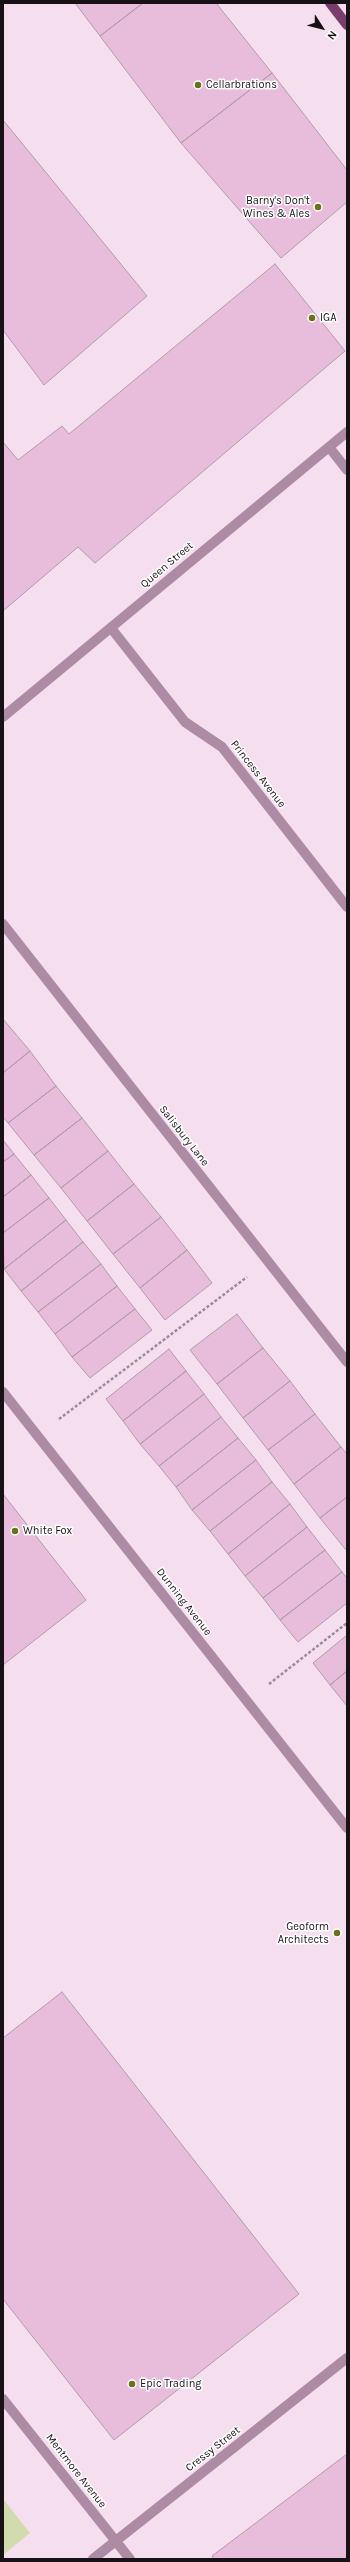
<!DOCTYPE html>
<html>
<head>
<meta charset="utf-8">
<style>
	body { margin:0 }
	#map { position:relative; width:350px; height:2562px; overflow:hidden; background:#f5dfef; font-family:Karla,sans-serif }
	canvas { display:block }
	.frame { position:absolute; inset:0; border:4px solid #181116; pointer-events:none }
	.north { position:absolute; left:302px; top:8px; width:40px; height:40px; -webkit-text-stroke:3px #fff; paint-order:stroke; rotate:126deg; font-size:11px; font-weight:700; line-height:16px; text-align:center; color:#181116 }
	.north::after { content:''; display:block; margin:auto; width:14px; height:18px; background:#181116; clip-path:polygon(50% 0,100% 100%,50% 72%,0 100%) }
</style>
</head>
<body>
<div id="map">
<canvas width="350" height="2562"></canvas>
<div class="frame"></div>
<div class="north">N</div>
</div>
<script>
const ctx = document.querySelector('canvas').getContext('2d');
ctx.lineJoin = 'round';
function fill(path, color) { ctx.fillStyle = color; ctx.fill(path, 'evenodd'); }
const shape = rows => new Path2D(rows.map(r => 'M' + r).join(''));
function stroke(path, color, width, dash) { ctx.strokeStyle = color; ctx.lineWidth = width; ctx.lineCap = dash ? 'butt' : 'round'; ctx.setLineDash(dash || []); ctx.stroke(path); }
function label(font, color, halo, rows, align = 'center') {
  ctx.font = font + ' Karla,sans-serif'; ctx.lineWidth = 3; ctx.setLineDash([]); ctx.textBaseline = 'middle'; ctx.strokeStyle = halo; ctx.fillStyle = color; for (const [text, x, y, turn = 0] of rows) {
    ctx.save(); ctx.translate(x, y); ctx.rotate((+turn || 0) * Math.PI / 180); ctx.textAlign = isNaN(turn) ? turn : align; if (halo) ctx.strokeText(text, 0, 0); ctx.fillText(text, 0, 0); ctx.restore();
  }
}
const green = shape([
	[3,2499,30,2533,3,2555]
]);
const building = shape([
	[75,3,143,3,100,36,75,3],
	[143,3,216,3,272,73,181,143,100,36,143,3],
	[272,73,347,170,347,202,281,258,181,143,272,73],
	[3,120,147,296,44,385,3,330,3,120],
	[275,264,345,351,95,563,78,547,3,611,3,442,18,460,62,426,69,434,275,264],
	[3,1019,30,1051,3,1073,3,1019],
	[30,1051,56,1086,8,1123,3,1117,3,1073,30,1051],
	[56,1086,82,1118,34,1155,8,1123,56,1086],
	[82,1118,108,1151,61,1188,34,1155,82,1118],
	[3,1140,14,1154,3,1162,3,1140],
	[108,1151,134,1184,87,1221,61,1188,108,1151],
	[14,1154,31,1175,3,1197,3,1162,14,1154],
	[31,1175,49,1198,3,1233,3,1197,31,1175],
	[134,1184,161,1217,113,1254,87,1221,134,1184],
	[49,1198,66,1220,4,1269,3,1233,49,1198],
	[161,1217,187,1250,140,1288,113,1254,161,1217],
	[66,1220,83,1242,21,1291,4,1269,66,1220],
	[83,1242,101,1264,38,1312,21,1291,83,1242],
	[187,1250,212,1283,165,1320,140,1288,187,1250],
	[101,1264,117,1286,55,1334,38,1312,101,1264],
	[117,1286,135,1309,72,1357,55,1334,117,1286],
	[135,1309,152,1330,90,1378,72,1357,135,1309],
	[237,1314,263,1348,217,1384,190,1350,237,1314],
	[263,1348,290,1381,243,1418,217,1384,263,1348],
	[169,1349,186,1371,123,1421,106,1399,169,1349],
	[186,1371,204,1394,140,1444,123,1421,186,1371],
	[290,1381,315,1414,268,1450,243,1418,290,1381],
	[204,1394,221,1417,159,1466,140,1444,204,1394],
	[315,1414,341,1447,294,1484,268,1450,315,1414],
	[221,1417,238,1438,176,1487,159,1466,221,1417],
	[238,1438,256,1460,192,1510,176,1487,238,1438],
	[341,1447,347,1454,347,1497,320,1518,294,1484,341,1447],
	[256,1460,272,1482,210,1531,192,1510,256,1460],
	[272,1482,290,1504,228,1554,210,1531,272,1482],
	[3,1494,86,1600,3,1665,3,1494],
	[347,1497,347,1549,346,1550,320,1518,347,1497],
	[290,1504,307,1527,245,1576,228,1554,290,1504],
	[307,1527,325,1550,263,1598,245,1576,307,1527],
	[325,1550,342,1572,280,1620,263,1598,325,1550],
	[342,1572,347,1578,347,1603,298,1642,280,1620,342,1572],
	[347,1635,347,1671,330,1685,313,1663,347,1635],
	[347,1671,347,1706,330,1685,347,1671],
	[62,1992,299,2294,114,2440,3,2299,3,2038,62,1992],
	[347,2454,347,2559,214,2559,212,2556,347,2454]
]);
const path = shape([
	[59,1419,247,1277],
	[269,1684,347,1623]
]);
const minor = shape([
	[329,447,347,470],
	[111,628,185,722,222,747,347,907],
	[3,717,347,432],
	[3,924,347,1362],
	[3,1392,347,1828],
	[3,2399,130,2559],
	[93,2559,347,2358]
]);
const major = shape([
	[330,3,347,25]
]);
const markers = [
	[198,85,4,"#66721c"],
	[318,207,4,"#66721c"],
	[312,318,4,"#66721c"],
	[15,1531,4,"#66721c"],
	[337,1933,4,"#66721c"],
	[132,2384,4,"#66721c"]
];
const poiNames = [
	["Cellarbrations",206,85],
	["Barny's Don't",310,201,"right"],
	["Wines & Ales",310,214,"right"],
	["IGA",320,318],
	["White Fox",23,1531],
	["Geoform",329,1927,"right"],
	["Architects",329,1940,"right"],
	["Epic Trading",140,2384]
];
const streetNames = [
	["Queen Street",167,565,-40],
	["Princess Avenue",258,774,52],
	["Salisbury Lane",184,1136,52],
	["Dunning Avenue",184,1602,52],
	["Cressy Street",213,2449,-38],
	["Mentmore Avenue",76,2471,52]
];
fill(green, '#d2dbae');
fill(building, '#e7bddb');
stroke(building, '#b09baa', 1);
stroke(path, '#9b8b97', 2.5, [3, 2]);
stroke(minor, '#ae8ba5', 10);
stroke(major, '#7a3e6d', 10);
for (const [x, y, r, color] of markers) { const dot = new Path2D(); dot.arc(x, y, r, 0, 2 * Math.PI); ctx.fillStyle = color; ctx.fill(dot); stroke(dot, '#fff', 1.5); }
label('11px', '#181116', '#fff', poiNames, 'left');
label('11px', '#181116', '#fff', streetNames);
</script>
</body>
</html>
